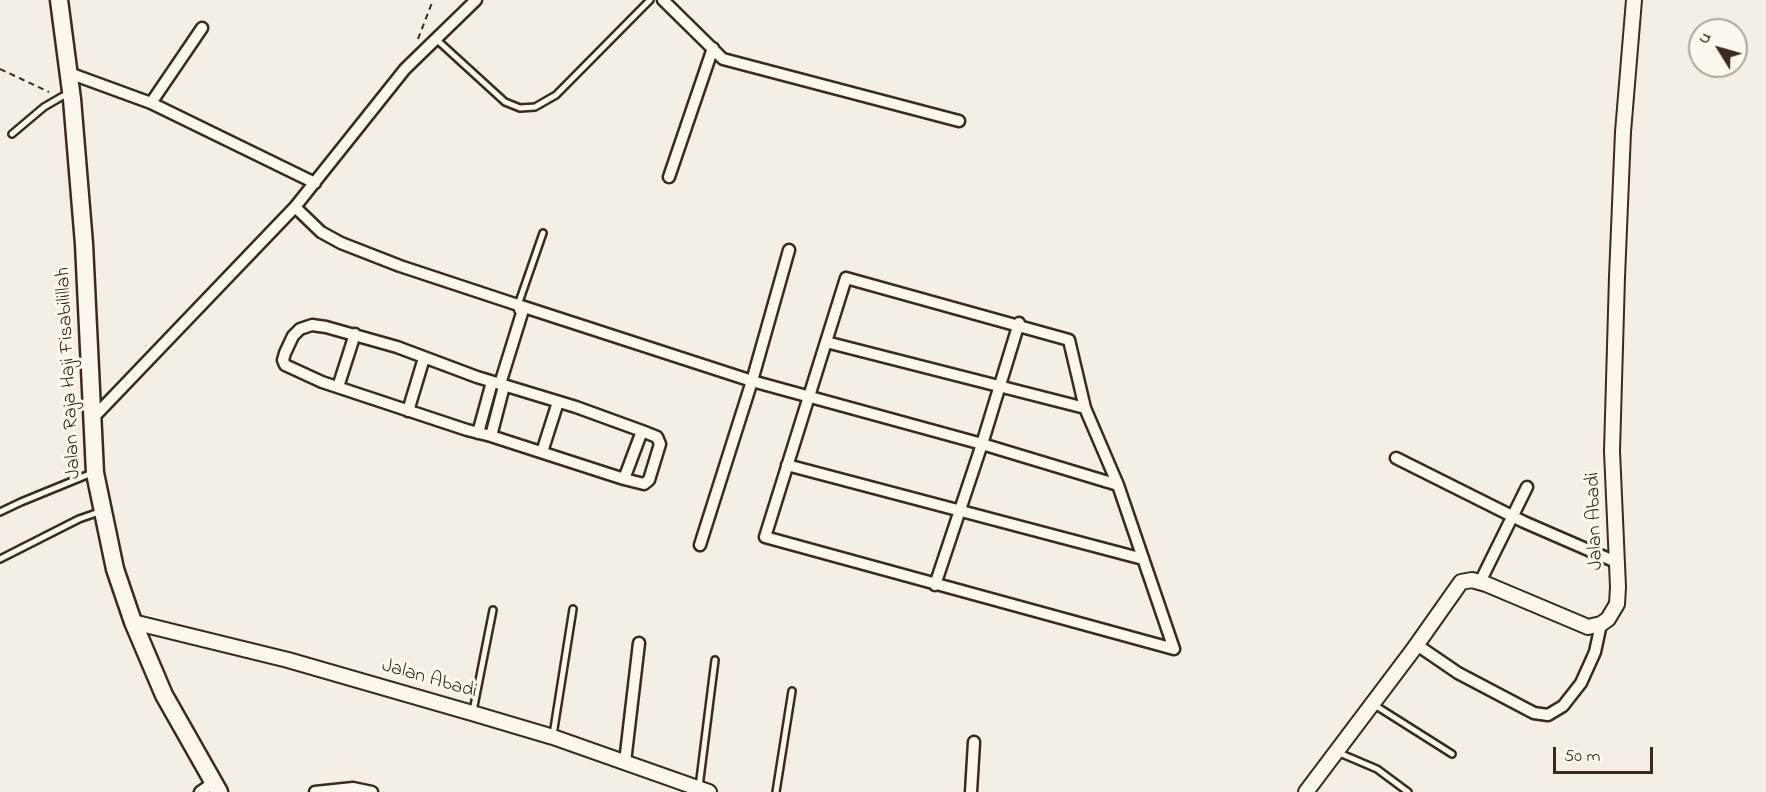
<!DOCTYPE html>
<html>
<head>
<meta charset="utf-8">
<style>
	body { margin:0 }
	#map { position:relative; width:1766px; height:792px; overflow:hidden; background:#f3efe4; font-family:"Indie Flower",sans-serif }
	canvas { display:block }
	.north { position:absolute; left:1688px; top:18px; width:60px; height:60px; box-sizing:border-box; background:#fbf7ec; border:2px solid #aea59a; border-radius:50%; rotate:307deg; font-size:16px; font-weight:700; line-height:24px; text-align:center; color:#3b2a1e }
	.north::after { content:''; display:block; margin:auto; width:21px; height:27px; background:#3b2a1e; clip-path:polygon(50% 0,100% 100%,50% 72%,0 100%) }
	.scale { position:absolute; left:1553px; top:747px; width:100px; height:27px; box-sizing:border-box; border:3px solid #3b2a1e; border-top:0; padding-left:8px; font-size:18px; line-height:21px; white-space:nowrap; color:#3b2a1e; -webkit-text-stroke:4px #fbf7ec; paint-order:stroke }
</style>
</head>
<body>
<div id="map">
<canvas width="1766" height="792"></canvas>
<div class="north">U</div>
<div class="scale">50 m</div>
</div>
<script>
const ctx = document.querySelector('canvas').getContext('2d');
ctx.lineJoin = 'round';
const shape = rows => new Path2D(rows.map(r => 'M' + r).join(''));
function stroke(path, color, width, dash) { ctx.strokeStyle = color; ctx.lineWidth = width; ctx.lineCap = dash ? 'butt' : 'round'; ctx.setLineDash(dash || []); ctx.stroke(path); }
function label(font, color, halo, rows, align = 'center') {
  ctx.font = font + ' "Indie Flower",sans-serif'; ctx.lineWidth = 6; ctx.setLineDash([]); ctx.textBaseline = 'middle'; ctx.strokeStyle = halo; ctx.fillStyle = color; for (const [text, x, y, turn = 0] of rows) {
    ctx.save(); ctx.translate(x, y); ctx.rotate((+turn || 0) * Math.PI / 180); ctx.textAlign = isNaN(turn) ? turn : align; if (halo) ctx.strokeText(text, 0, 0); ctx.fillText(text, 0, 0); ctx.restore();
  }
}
const path = shape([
	[418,39,433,0],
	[0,69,49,92]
]);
const service = shape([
	[436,39,505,102,520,108,535,107,556,95,650,0],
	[12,134,44,107,63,96],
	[518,305,543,233],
	[0,512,21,502,92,473],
	[0,559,79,519,102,511],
	[1373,704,1452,754],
	[473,711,493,610],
	[553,735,573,609],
	[1337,752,1377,769,1408,792],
	[699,787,715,660],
	[776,792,792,691]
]);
const minor = shape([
	[663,0,723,59,959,121],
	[69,73,151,103,315,183],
	[151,103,202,28],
	[669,177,713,48],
	[295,207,321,232,341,243,400,266,518,305,522,313,500,384],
	[846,278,1069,340,1085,408,1118,485,1174,649,765,537,846,278],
	[518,305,752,381,982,444,1118,485],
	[826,342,1085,408],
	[338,387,355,334],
	[408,411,424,358],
	[92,419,295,207,405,69,476,0],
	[478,433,492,382],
	[491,436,504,386],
	[542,452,558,402],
	[1396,458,1524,522,1616,562],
	[787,465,1143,559],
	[624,479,642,431,576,407,477,377,397,347,326,327,312,325,300,329,293,336,285,353,283,360,285,365,322,382,467,430,491,436,624,479,644,484,649,480,660,444,657,437,642,431],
	[700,545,752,381,789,250],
	[1480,582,1527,487],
	[935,585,982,444,1019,323],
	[1417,645,1458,673,1534,713,1548,715,1563,706,1581,683,1595,652,1601,624],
	[625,762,639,643],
	[200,792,214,782],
	[315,792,353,788,372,792],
	[971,792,974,742]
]);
const tertiary = shape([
	[133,622,288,660,472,713,553,737,709,792],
	[1306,792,1413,650,1461,582,1472,580,1486,584,1588,627,1601,624,1608,619,1617,604,1618,587,1612,451,1617,277,1623,132,1634,0]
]);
const primary = shape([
	[59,0,72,99,84,244,95,473,115,569,133,622,164,695,219,792]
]);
const streetNames = [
	["Jalan Raja Haji Fisabilillah",70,373,-93],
	["Jalan Abadi",1596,521,-92],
	["Jalan Abadi",429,680,16]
];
stroke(service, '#3b2a1e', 10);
stroke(minor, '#3b2a1e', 15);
stroke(tertiary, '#3b2a1e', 18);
stroke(primary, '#3b2a1e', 21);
stroke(path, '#3b2a1e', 2, [6, 4.5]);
stroke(service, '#fbf7ec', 5);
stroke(minor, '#fbf7ec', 10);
stroke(tertiary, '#fbf7ec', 14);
stroke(primary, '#fbf7ec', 16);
label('20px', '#3b2a1e', '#fbf7ec', streetNames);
</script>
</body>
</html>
